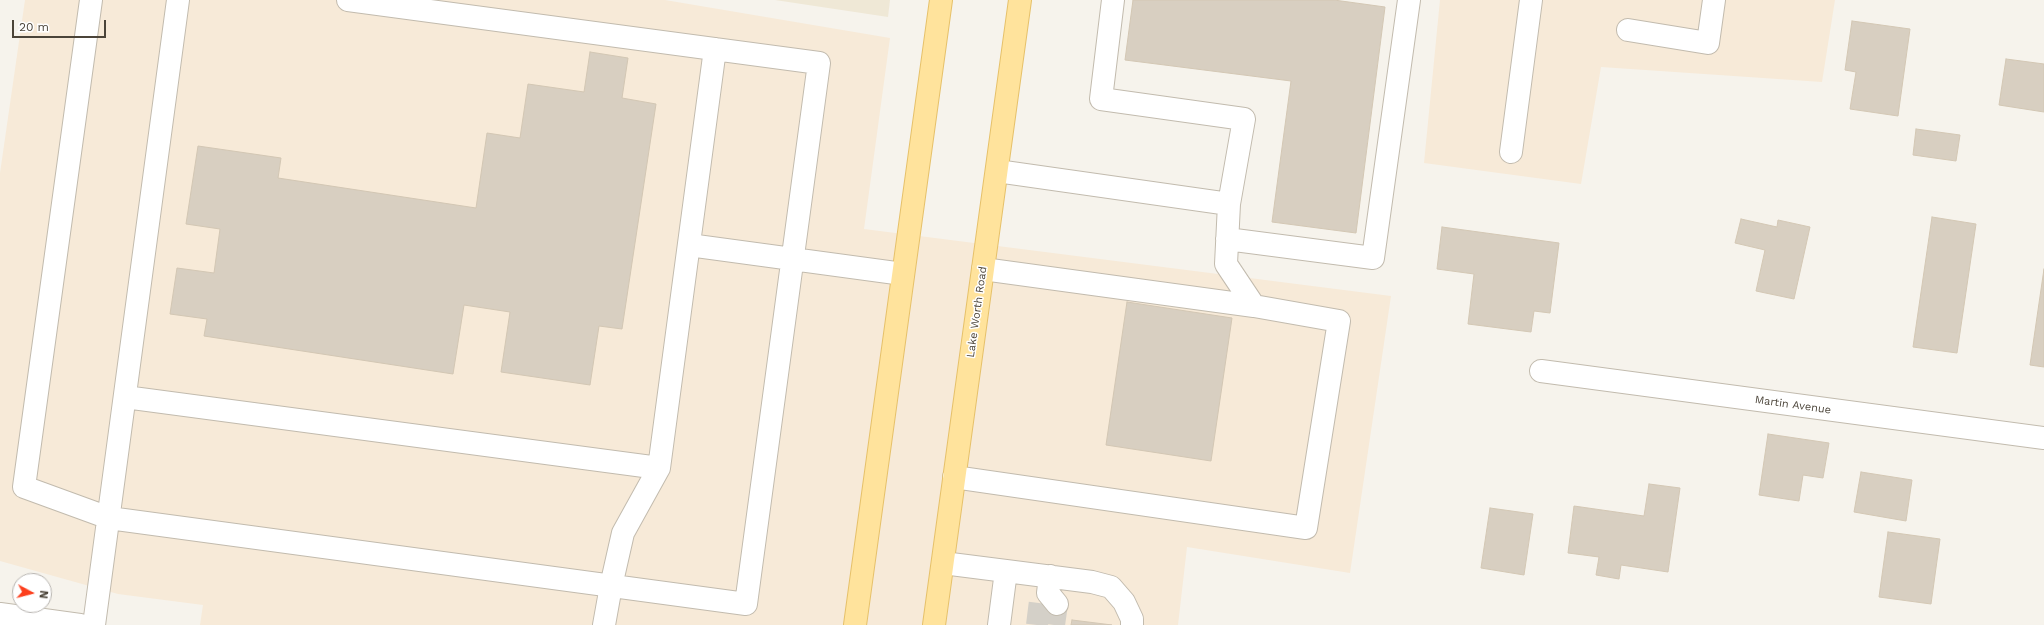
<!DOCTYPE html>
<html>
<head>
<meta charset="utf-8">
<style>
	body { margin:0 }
	#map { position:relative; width:2044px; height:625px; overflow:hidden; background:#f6f3ec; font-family:"Work Sans",sans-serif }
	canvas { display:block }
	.north { position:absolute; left:12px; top:573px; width:40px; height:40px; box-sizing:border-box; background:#fff; border:1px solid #b7b4b0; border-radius:50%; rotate:97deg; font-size:11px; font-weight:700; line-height:16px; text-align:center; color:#4b4439 }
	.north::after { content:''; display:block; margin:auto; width:14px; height:18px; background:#fc3f1d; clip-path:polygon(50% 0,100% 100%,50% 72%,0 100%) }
	.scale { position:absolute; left:12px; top:20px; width:94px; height:18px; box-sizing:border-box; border:2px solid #4b4439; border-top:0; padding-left:5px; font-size:12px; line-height:14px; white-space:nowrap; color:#4b4439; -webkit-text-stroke:3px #fff; paint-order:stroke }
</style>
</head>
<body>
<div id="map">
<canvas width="2044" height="625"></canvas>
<div class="north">N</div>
<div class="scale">20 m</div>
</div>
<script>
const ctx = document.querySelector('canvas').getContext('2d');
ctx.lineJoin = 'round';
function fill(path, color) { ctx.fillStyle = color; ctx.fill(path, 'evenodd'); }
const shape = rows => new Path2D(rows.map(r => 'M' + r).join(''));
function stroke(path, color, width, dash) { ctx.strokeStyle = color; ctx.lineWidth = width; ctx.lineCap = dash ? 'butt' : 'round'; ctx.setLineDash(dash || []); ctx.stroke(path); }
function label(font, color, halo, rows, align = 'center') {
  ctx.font = font + ' "Work Sans",sans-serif'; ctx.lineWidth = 3; ctx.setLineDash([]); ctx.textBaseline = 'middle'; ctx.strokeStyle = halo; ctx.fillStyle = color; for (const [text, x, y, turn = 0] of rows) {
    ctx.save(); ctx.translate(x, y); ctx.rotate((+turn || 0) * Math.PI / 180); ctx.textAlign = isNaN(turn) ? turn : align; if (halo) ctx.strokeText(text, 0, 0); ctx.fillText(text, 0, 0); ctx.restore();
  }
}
const commercial = shape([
	[25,0,665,0,890,38,864,229,1391,296,1350,573,1187,547,1178,625,200,625,203,605,118,594,0,561,0,173],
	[1440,0,1835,0,1822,82,1601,67,1581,184,1424,163]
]);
const education = shape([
	[775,0,890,0,888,17]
]);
const building = shape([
	[1133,0,1334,0,1385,7,1356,233,1272,222,1291,81,1125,60,1133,0],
	[1852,21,1910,29,1898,116,1850,109,1856,72,1845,70,1852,21],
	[590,52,628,58,622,98,656,104,622,329,599,326,590,385,501,372,510,312,464,305,453,374,204,336,207,319,170,314,177,268,214,273,220,229,186,224,198,146,281,158,278,178,476,208,487,133,520,138,528,84,584,92,590,52],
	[2006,59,2044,64,2044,112,1999,105,2006,59],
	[1916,129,1960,135,1956,161,1913,155,1916,129],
	[1932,217,1976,224,1957,353,1913,347,1932,217],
	[1741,219,1777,227,1778,220,1810,227,1794,299,1756,291,1765,250,1735,243,1741,219],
	[1442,227,1559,243,1550,313,1534,311,1531,332,1468,324,1474,274,1437,269,1442,227],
	[2044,269,2044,367,2030,365,2044,269],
	[1127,302,1232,318,1211,461,1106,445,1127,302],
	[1768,434,1829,443,1823,478,1803,475,1799,501,1759,495,1768,434],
	[1861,472,1912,480,1906,521,1854,512,1861,472],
	[1649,484,1680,488,1668,572,1621,565,1619,579,1596,575,1599,557,1568,553,1574,506,1644,516,1649,484],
	[1490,508,1533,514,1524,575,1481,568,1490,508],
	[1888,532,1940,539,1931,604,1879,597,1888,532],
	[1072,620,1112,625,1071,625,1072,620]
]);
const minorTunnel = shape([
	[1037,625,1040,601],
	[1054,625,1057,604]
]);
const minor = shape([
	[91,0,24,487,109,518,746,604,819,63,348,0],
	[1113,0,1101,99,1244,119,1229,204],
	[1628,30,1708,43,1714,0],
	[1511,152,1531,0],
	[997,171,1229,204,1226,264,1254,306],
	[1227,239,1373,258,1409,0],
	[689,245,903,274],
	[1541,371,2044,438],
	[125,397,659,468],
	[954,477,1306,528,1339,321,1254,306,983,269],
	[943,563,1006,571],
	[1050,576,1048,593,1057,604],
	[0,614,80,625],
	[94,625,178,0],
	[604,625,611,586,623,533,659,468,715,49],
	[999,625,1006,571,1092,582,1111,587,1124,602,1132,619,1132,625]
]);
const major = shape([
	[855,625,941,0],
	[934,625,1020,0]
]);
const streetNames = [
	["Lake Worth Road",977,312,-82],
	["Martin Avenue",1793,405,8]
];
fill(commercial, '#f7ead8');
fill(education, '#efe8d6');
fill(building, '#d8cfc1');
stroke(building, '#d3c7b4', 1);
stroke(minorTunnel, '#d4d0c8', 22, [22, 11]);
stroke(minor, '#c2bbae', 24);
stroke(major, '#e6c16a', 24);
stroke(minor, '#fff', 22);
stroke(major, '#ffe39c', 22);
label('11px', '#4b4439', '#fff', streetNames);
</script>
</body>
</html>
